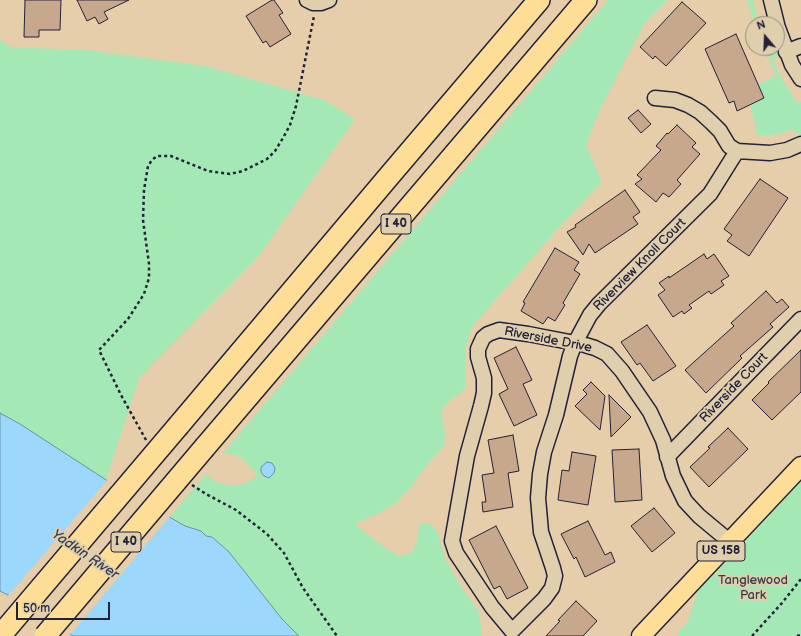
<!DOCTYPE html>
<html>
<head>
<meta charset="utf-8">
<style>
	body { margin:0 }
	#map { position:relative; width:801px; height:636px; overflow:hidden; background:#e5cea9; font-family:"Balsamiq Sans",sans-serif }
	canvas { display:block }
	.north { position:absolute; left:745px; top:16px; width:40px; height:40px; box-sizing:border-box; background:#e0cfac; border:1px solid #948a7f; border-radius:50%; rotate:341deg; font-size:11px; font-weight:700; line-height:16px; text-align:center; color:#22223b }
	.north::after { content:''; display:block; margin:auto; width:14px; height:18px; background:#22223b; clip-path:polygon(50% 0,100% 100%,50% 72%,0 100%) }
	.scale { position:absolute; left:16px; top:602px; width:94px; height:18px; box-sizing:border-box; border:2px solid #22223b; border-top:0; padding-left:5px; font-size:12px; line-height:14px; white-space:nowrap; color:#22223b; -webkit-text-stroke:3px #e0cfac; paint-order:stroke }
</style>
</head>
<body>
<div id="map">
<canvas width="801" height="636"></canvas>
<div class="north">N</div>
<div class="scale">50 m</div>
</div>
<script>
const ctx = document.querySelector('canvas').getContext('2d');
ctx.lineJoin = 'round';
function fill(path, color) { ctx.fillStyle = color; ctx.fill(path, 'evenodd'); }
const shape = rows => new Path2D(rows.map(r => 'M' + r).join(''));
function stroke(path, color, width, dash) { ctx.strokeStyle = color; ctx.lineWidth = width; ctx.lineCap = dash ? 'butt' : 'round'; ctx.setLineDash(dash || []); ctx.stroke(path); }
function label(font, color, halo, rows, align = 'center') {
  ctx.font = font + ' "Balsamiq Sans",sans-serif'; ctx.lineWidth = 4; ctx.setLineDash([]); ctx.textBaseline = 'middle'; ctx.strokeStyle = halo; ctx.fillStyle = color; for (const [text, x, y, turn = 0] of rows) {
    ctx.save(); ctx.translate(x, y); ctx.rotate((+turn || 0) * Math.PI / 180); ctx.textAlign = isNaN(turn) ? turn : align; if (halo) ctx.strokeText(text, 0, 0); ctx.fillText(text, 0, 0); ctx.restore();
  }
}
const green = shape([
	[608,0,667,0,644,24,600,109,586,145,602,182,553,234,472,327,465,349,465,389,448,402,441,411,445,433,444,447,437,453,423,470,411,487,396,503,378,514,358,522,356,525,387,549,400,556,412,552,418,538,419,524,431,523,438,533,445,559,462,588,479,612,482,636,299,636,282,619,229,552,212,537,206,536,201,531,185,526,170,516,206,474,216,482,230,485,241,485,253,479,257,474,245,461,237,455,223,453],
	[747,0,753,0,759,24,755,24],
	[0,40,11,47,87,50,206,66,324,100,355,119,258,257,139,378,106,480,20,424,0,413],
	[765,48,776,48,779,54,773,59,781,77,797,103,801,102,801,135,795,133,793,129,775,135,757,135,755,123,750,105,764,98,758,84,776,76],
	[801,477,801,636,675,636,687,623,707,565]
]);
const water = shape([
	[0,413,20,424,117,487,185,526,201,531,206,536,212,537,229,552,282,619,299,636,73,636,40,611,0,591,0,413],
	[267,462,272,463,275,468,274,473,269,478,264,476,261,472,261,467,267,462]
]);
const pier = shape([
	[108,479,171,515,69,636,38,613,7,597]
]);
const building = shape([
	[25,0,61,0,60,30,39,30,39,37,24,37,25,0],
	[77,0,129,0,104,12,108,19,99,24,95,17,87,21,77,0],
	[272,0,274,0,283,13,279,15,291,34,270,47,266,41,263,43,246,16,272,0],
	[682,2,706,23,666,66,655,56,653,59,640,47,682,2],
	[736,34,764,98,737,111,734,101,729,103,705,49,736,34],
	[638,110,651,124,641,133,628,118,638,110],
	[677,125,696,143,692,147,700,154,677,180,681,184,669,197,663,193,656,202,635,184,642,179,637,175,661,150,656,146,667,133,668,134,677,125],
	[760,179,788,198,749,256,727,241,732,235,724,229,760,179],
	[625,190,640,212,633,217,638,224,595,253,589,244,583,255,567,232,576,227,575,225,625,190],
	[555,248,579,262,574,270,580,274,563,303,565,305,555,321,548,317,543,324,521,311,525,303,523,302,555,248],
	[704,254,707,259,714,254,729,276,721,281,724,285,711,294,709,291,689,305,692,308,684,314,682,311,673,317,658,295,665,290,659,283,669,276,669,278,704,254],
	[766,291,777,303,782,299,789,307,770,324,773,327,740,356,742,358,706,393,685,370,734,326,731,323,766,291],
	[647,325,676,366,653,381,640,363,637,365,621,342,647,325],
	[516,347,532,380,523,384,537,415,514,426,499,394,508,389,494,358,516,347],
	[801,350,801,392,772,420,752,400,769,383,768,382,801,350],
	[591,382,605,396,600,430,575,406,587,394,583,390,591,382],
	[609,395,631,417,611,437,609,395],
	[728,428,748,449,709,487,690,467,710,448,708,447,728,428],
	[513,435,519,471,508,473,513,507,483,512,482,502,486,502,482,475,494,473,488,440,513,435],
	[639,449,642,500,615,502,612,450,639,449],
	[572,452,596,456,588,505,558,500,562,470,569,471,572,452],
	[654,508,675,533,652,552,631,526,654,508],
	[588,521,605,555,611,552,615,562,585,577,576,557,574,559,561,534,588,521],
	[496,526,528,588,507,599,500,586,494,589,469,540,496,526],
	[576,601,597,621,583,636,546,636,560,621,558,620,576,601]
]);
const path = shape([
	[146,440,121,395,99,350,128,319,144,294,149,278,149,264,143,220,144,190,148,166,152,160,157,156,171,156,208,171,230,174,243,171,267,159,275,151,283,138,290,125,296,106,314,16],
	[192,485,206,494,236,510,267,534,284,553,303,588,337,636],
	[752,636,782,603,801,579],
	[797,636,801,635]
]);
const minor = shape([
	[307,0,313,3,321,3,329,0],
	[771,0,777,24],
	[777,25,792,65,801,79],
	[786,52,801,46],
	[655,98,675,100,688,105,700,112,711,122,720,131,729,146,737,151,770,153,787,150,801,144],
	[667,457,801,319],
	[729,541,699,516,685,501,673,476,663,440,650,412,622,371,607,354,595,348,585,345,575,343,528,334,499,330,488,334,483,338,478,349,478,357,484,378,484,393,481,406,467,456,452,541,456,553,492,607,512,631,544,599,552,588,555,576,553,568,541,532,538,498,540,474,544,452,556,415,570,356,575,343,590,315,599,304,710,194,737,151]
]);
const major = shape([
	[641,636,801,466]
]);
const highway = shape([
	[179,425,390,175,539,0],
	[205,447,586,0]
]);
const highwayBridge = shape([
	[0,636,179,425],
	[45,636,205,447]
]);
const shields = [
	[396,224,30],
	[126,542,30],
	[721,551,48]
];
const shieldNames = [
	["I 40",396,224],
	["I 40",126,542],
	["US 158",721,551]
];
const streetNames = [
	["Riverview Knoll Court",640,265,-45],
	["Riverside Drive",548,340,11],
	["Riverside Court",734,388,-46]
];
const parkNames = [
	["Tanglewood",753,581],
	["Park",753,596]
];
const waterNames = [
	["Yadkin River",85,555,34]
];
fill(green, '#a4e9b5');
fill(water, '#9bd8fc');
stroke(water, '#6b8faf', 1);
fill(pier, '#e5cea9');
fill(building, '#c8a88d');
stroke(building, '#22223b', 1);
stroke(minor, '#22223b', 17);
stroke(major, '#22223b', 21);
stroke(highway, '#22223b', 24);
stroke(path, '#22223b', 2.5, [3, 3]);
stroke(minor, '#e0cfac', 14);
stroke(major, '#fedd96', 18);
stroke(highway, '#fedd96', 21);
stroke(highwayBridge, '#22223b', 24, []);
stroke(highwayBridge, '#fedd96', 21);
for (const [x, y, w] of shields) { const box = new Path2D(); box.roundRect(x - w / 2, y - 10, w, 20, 3); ctx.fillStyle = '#e0cfac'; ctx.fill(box); stroke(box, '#22223b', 1); }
label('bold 12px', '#22223b', null, shieldNames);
label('13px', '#22223b', '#e0cfac', streetNames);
label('13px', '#36404d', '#e0cfac', parkNames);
label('italic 14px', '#343d58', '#e0cfac', waterNames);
</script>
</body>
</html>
